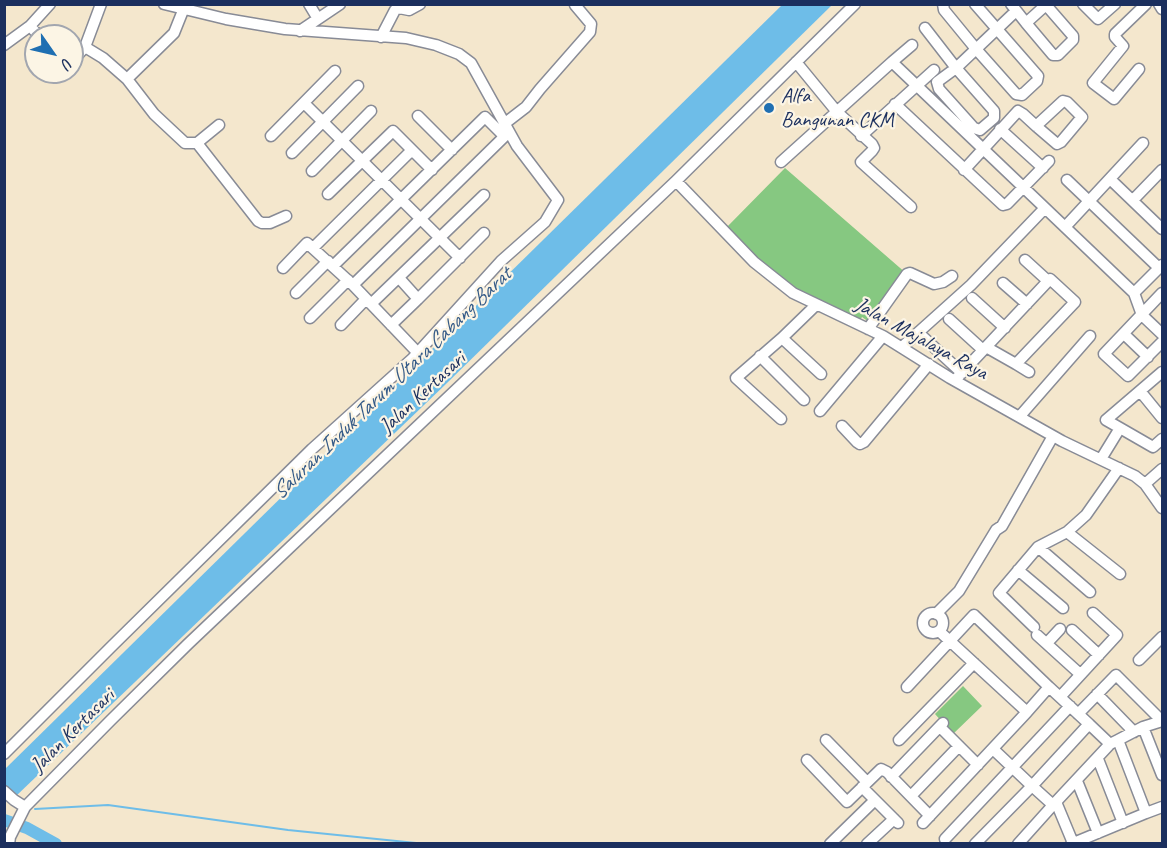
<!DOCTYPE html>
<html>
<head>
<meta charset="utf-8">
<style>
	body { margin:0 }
	#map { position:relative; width:1167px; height:848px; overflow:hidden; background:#f4e7cd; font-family:Caveat,sans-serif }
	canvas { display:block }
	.frame { position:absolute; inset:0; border:6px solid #1b2f5e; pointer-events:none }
	.north { position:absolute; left:24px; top:24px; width:60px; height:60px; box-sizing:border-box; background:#fcf5e5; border:2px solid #a2a6af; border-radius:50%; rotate:124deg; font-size:16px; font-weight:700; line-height:24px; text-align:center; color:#1b2f5e }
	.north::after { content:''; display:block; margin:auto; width:21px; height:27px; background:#1f6fb2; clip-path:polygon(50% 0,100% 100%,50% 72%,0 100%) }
</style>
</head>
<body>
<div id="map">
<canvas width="1167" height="848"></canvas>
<div class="frame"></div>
<div class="north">U</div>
</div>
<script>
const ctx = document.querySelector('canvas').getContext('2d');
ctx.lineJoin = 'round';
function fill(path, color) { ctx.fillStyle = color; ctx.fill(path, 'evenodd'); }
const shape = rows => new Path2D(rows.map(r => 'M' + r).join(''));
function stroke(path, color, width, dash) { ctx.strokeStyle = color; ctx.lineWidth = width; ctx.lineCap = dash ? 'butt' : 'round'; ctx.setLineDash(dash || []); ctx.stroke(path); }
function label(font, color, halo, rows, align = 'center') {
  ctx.font = font + ' Caveat,sans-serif'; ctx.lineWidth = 4.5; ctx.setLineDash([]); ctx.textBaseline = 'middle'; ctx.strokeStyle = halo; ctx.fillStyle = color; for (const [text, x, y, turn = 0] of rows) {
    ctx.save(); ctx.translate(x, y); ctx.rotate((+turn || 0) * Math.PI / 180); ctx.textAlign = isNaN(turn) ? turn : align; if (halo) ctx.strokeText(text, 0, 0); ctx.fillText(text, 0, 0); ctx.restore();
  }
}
const green = shape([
	[785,168,907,274,869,322,862,317,858,324,793,293,726,228],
	[963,686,982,706,953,734,935,714]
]);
const water = shape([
	[782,5,832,5,447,383,15,797,5,786,5,769]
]);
const stream = shape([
	[35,809,108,805,288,830,426,844],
	[1161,844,1162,843]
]);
const river = shape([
	[4,820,27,828,56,844]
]);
const minor = shape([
	[309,4,318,19],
	[943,4,944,10,976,49,1016,94,1022,95,1037,81,1038,76,975,4],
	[1011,4,1026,23,1047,4],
	[1083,4,1098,19,1115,4],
	[1159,4,1162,9],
	[1026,23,1053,55,1058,55,1073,40,1073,36,1046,5],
	[30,26,39,36],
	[925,28,956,68,994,111,994,118,980,130,974,128,939,89,937,82,956,68,1016,11],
	[300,31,340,4],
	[381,37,395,10,399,8,409,10,420,4],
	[4,45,30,26,50,4],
	[85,47,103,58,127,79,154,114,185,143,197,143,219,125],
	[72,61,85,47,101,4],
	[796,62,837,112,872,144,874,148,872,151,861,162,911,207],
	[892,62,912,45],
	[1139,69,1114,99,1093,83,1123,46,1115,37,1115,34,1146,4],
	[127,79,174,33,184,8],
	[304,103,460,258],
	[895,104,1003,205,1007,204,1049,161],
	[418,116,452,150],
	[504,124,526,107,540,89,590,32,591,24,575,5],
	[1000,129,1043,168],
	[271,136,335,71],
	[861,136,934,70],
	[197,143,258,221,262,223,270,223,286,216],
	[292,153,358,86],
	[781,162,892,62,1045,208,971,285,902,347],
	[964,170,1018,111,1023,114,1036,126,1057,144,1061,142,1082,117,1067,102,1063,101,1036,126],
	[312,171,371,111],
	[1110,179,1162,229],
	[1067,180,1159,268],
	[676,181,754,262,793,293,883,336,950,378,1062,441,1135,476,1145,484,1162,508],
	[328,194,393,131,432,170],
	[1133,200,1162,170],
	[1045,208,1134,293,1142,315,1162,334],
	[1065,227,1143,143],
	[313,248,412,150],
	[1025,260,1048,281],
	[333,266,485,117,504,136],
	[283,268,307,243,353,285],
	[400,279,418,299,484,233],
	[1003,283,1027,304],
	[296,293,328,261],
	[1134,293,1162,265],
	[1162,293,1104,354,1128,376,1162,342],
	[972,298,1005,328],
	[371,304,484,195],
	[816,305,782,338,821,374],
	[310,318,348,280],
	[949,319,983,350],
	[341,325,366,299],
	[391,325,418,299],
	[868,329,907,274,910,273,934,284,943,282,952,276],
	[1124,334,1148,357],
	[923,337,962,373],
	[418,353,353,285,509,132],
	[760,356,804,400],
	[1016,364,1029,372],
	[955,380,1050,279,1075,302,1016,364,986,347],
	[1140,391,1162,418],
	[820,411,883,336],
	[1020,416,1090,336],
	[781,419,736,378,782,338],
	[842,426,857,442,860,444,864,442,929,364],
	[1120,428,1153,447,1162,439],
	[1101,459,1120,428,1106,420,1162,372],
	[1145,484,1162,469],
	[1067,532,1120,574],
	[1038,547,1090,592],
	[1018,570,1063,608],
	'923 623a10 10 0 1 1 20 0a10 10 0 1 1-20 0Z',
	[936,614,959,591,996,530,1002,526,1053,436],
	[1034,627,999,593,1038,547,1067,532,1086,515,1119,468],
	[1072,630,1099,655],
	[1037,635,1080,674],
	[1047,643,1060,629],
	[1139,660,1162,637],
	[907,687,974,615,1049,687],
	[1097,694,1134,732],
	[1060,697,1117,635,1093,613],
	[1078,714,1116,675,1162,721,1143,727,1118,740],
	[940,727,978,765],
	[1143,727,1162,775],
	[826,740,867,782],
	[899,740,974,663],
	[993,749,1032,786,1089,724,1049,687,1027,712],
	[4,754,111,647,312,449,412,359,501,261,545,222,558,200,517,146,471,63,459,54,436,45,406,38,285,29,226,19,164,4],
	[1098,759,1123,823],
	[807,760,847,802,881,769,887,772,930,816],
	[891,777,943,723],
	[1077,781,1098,833],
	[862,787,898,823],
	[4,791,14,800,25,807],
	[911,796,959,746],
	[1056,802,1073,843],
	[1146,813,1162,807],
	[923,823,1027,712,939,631],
	[945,839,1070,706],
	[9,844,10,837,25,807,110,721,188,644,676,181,855,4],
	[830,844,875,800],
	[867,844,894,819],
	[975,844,1032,786,1053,805,1110,744],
	[1018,844,1053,805],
	[1071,844,1146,813,1118,740,1110,744,1089,724]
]);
const markers = [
	[769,108,6,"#1f6fb2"]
];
const poiNames = [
	["Alfa",781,96],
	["Bangunan CKM",781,120]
];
const streetNames = [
	["Jalan Majalaya Raya",921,339,29],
	["Jalan Kertasari",423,393,-43],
	["Jalan Kertasari",73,731,-45]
];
const waterNames = [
	["Saluran Induk Tarum Utara Cabang Barat",392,384,-44]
];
fill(green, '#86c881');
fill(water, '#6ebde8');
stroke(stream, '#6ebde8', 2);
stroke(river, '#6ebde8', 12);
stroke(minor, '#888b96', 13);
stroke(minor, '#fff', 10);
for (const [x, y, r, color] of markers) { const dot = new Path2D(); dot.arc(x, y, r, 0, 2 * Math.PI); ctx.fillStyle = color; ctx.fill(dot); stroke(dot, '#fcf5e5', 2); }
label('21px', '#1b2f5e', '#fcf5e5', poiNames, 'left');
label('21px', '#1b2f5e', '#fcf5e5', streetNames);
label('italic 22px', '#345a87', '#fcf5e5', waterNames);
</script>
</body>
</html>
